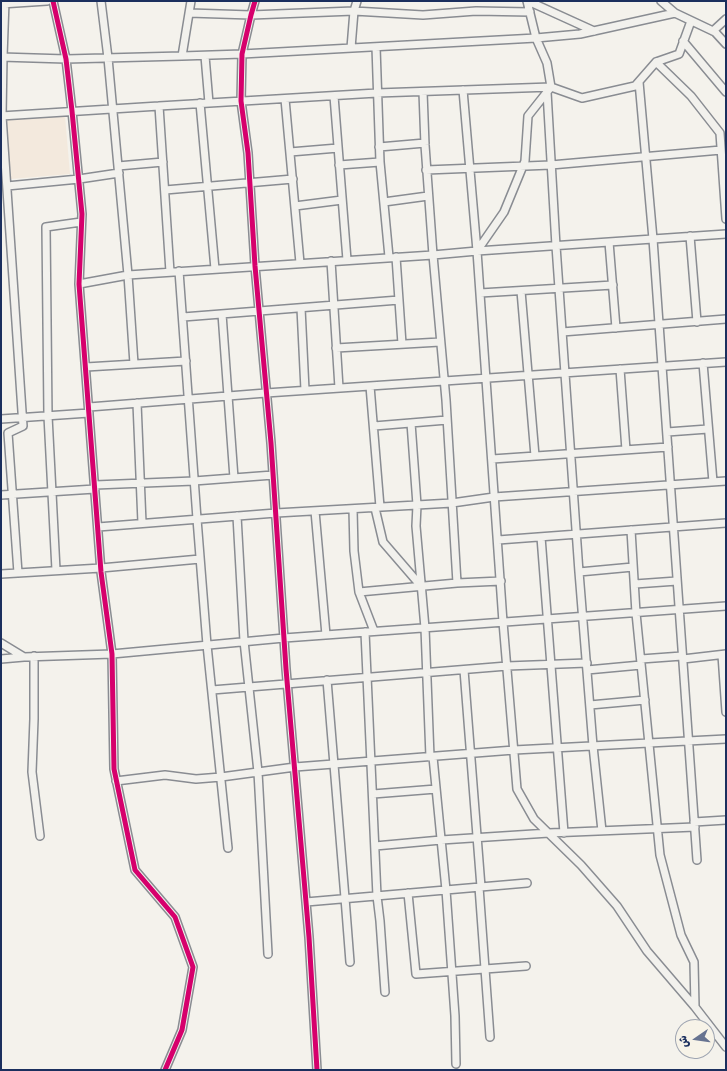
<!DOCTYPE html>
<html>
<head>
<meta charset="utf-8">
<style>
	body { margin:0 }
	#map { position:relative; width:727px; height:1071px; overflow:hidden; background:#f4f2ec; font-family:"Shantell Sans","Playpen Sans Arabic",sans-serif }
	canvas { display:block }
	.frame { position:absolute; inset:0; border:2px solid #1b2f5e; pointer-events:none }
	.north { position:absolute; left:675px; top:1019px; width:40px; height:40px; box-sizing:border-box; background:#f7f3e8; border:1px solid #9fa5b1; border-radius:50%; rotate:257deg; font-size:11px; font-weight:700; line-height:16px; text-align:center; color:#1b2f5e }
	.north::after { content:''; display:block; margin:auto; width:14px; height:18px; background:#677390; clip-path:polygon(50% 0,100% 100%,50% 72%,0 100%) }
</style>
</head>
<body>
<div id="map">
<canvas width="727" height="1071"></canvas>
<div class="frame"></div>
<div class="north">ش</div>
</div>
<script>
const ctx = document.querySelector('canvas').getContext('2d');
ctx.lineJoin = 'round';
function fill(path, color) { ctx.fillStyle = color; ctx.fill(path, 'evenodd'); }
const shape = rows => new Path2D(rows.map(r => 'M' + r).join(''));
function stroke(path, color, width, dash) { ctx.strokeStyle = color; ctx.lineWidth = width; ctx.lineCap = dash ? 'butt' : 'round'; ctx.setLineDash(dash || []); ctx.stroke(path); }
const built = shape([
	[65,116,70,174,11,179,7,120]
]);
const minor = shape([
	[5,1,3,57,2,116,23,426,8,433,18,573],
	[53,1,66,59,72,111,82,214,79,284,101,572,112,654,114,769,135,870,175,917,193,967,182,1030,165,1070],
	[101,1,108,58,128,275,134,364],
	[255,1,251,15,242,54,241,101,248,153,255,266,271,443,286,669,309,937,317,1070],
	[528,1,594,31],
	[661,1,675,13,715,32,726,44],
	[1,4,47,1],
	[189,13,251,15,354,11,423,15,476,11,530,12],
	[713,31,726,19],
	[683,41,726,92],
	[376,47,380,162,389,257],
	[351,48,354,11,357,1],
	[182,56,191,1],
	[205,56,209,103],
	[1,57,66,59,182,56,242,54,536,38,580,34,675,13],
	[656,62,691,96,720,133,726,219],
	[639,82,653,239,697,860],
	[463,90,477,251,503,622,517,789,534,819,581,865,617,906,647,951,695,1007,726,1047],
	[423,92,425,145,433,255,446,400,457,583],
	[547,92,556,246,579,572,593,746,602,831],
	[334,96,347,260],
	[285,99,300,263],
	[200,103,215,269],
	[159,106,170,272],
	[1,116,159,106,377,93,551,87,582,98,635,86,656,62,679,54,691,21],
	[379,147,425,143],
	[290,152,338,148],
	[339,165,380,162],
	[118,166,163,162],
	[426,170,551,165,721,150],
	[7,186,79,179,119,173],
	[165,190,293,179],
	[384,202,428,196],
	[295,206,342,200],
	[690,236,697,322],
	[609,242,616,328],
	[477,251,504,212,525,161,528,116,551,87,547,63,536,38,527,1],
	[396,257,402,344],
	[331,261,339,388],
	[179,271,197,519,207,645,228,848],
	[79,284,128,275,433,255,477,251,726,234],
	[521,291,535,456],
	[480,293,613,285],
	[301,308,305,390],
	[222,314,234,478],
	[183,317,399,300],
	[562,332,726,319],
	[336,348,440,342],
	[703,363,713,482],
	[86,367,186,361],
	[620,369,626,450],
	[370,386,380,507],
	[137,403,142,523],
	[89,407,266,393,726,362],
	[1,419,89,413],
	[411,423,417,505,416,526,425,628,430,757],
	[374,426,447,420],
	[667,432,708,429],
	[492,459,668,447],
	[95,485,194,481,273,475],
	[1,495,95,489],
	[375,508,383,542,421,586],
	[353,509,354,551,359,592,374,631],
	[315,511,326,635],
	[237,516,244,641,258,772,268,954],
	[98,527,276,513,452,503,494,497,726,481],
	[631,530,636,613,660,855,681,935,694,962,695,1007],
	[541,537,564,833],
	[498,540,726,523],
	[56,570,48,416,46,227,81,222],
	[579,572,633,567],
	[1,574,101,568,200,559],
	[635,584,677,581],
	[359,592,457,583,501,581],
	[365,632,377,896,380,921,385,992],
	[1,643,24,657,112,654,284,638,726,606],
	[722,655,726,712],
	[34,656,34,719,32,772,40,836],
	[1,659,24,657],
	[641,659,682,656],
	[683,659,726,654],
	[464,670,481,887],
	[587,670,641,665],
	[327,680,345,898,350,962],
	[212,690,507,666,587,663],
	[590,705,645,700],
	[433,757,446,890,455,1016,456,1064],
	[116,781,165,775,196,779,221,777,295,767,514,750,726,739],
	[373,794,436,789],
	[694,822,726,820],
	[375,846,441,840,549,833,695,827],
	[479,887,490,1037],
	[408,893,416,974,526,966],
	[306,902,527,883]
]);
const cycleway = shape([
	[53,1,66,59,72,111,82,214,79,284,101,572,112,654,114,769,135,870,175,917,193,967,182,1030,165,1070],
	[255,1,251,15,242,54,241,101,248,153,255,266,271,443,286,669,309,937,317,1070]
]);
fill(built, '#f3e9dd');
stroke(minor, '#898c92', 10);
stroke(minor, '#f2f1ed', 7);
stroke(cycleway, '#d6006c', 5);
</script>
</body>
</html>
